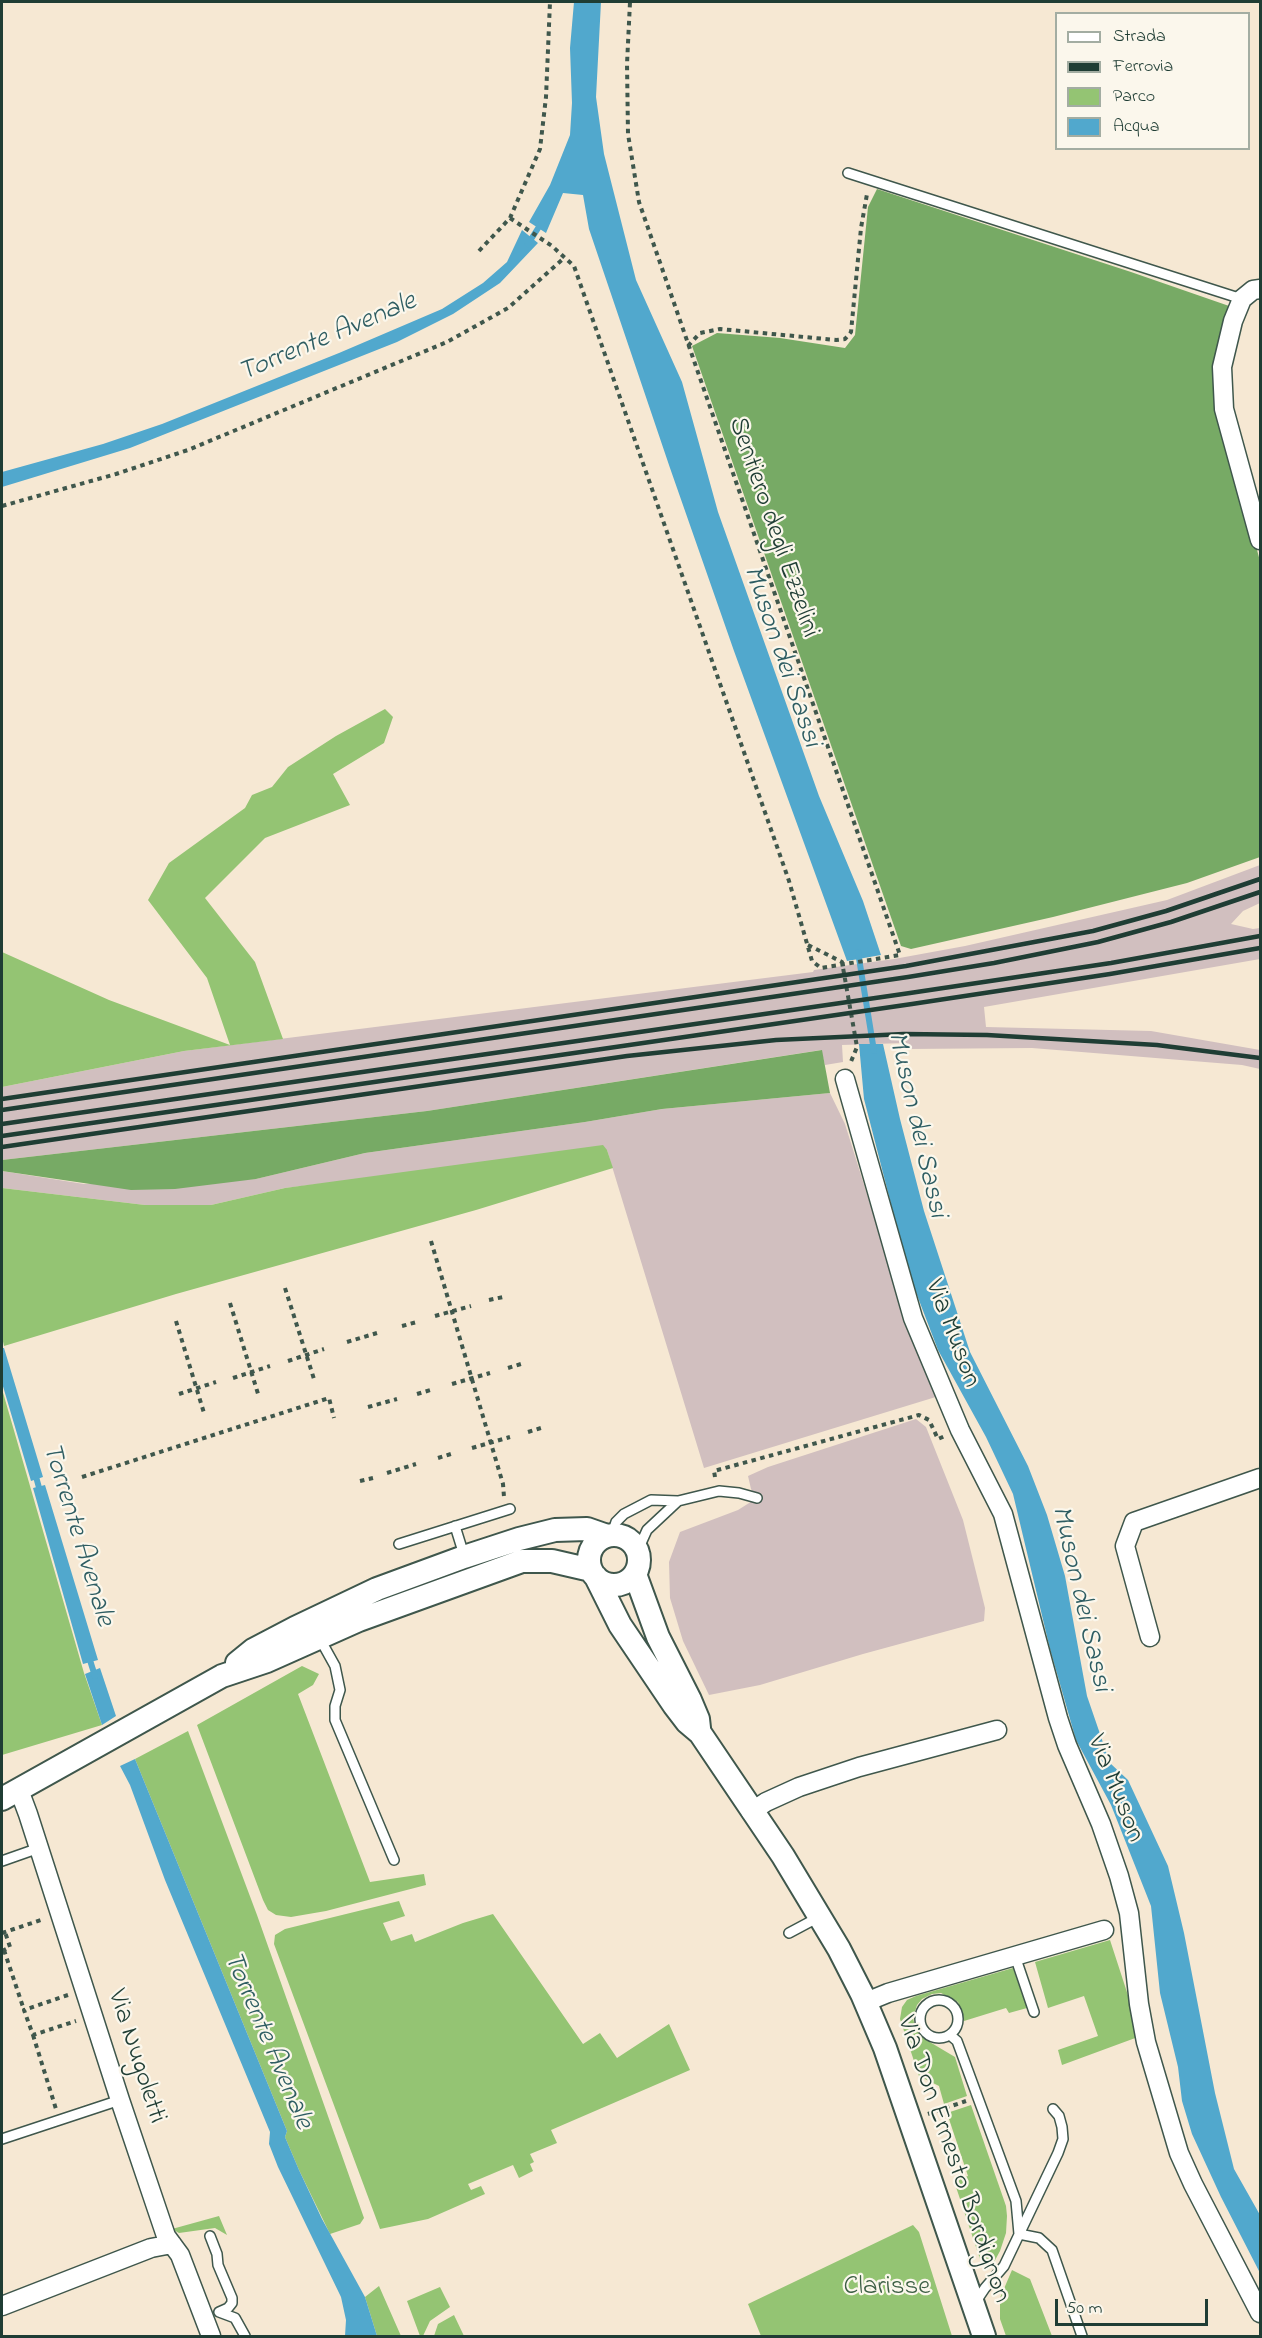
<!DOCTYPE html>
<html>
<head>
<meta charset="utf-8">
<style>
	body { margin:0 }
	#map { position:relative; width:1262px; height:2338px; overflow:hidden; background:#f6e8d3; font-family:"Indie Flower",sans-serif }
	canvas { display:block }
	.frame { position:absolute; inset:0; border:3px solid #1f3d34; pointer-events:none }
	.legend { position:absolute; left:1055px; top:12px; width:195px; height:138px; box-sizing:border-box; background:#fbf7ec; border:2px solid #a3ada2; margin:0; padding:8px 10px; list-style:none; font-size:18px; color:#1f3d34 }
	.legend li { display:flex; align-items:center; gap:12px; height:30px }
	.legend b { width:30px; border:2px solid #a3ada2 }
	.scale { position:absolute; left:1055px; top:2299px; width:153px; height:27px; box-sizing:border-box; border:3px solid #1f3d34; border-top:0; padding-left:8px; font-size:18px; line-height:21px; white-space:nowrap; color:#1f3d34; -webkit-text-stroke:4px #fbf7ec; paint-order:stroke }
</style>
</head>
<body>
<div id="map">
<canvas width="1262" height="2338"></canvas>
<div class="frame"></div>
<ul class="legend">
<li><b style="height:8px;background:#fff"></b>Strada</li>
<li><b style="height:8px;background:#1f3d34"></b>Ferrovia</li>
<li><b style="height:16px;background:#94c473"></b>Parco</li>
<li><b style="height:16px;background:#51a8cd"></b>Acqua</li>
</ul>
<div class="scale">50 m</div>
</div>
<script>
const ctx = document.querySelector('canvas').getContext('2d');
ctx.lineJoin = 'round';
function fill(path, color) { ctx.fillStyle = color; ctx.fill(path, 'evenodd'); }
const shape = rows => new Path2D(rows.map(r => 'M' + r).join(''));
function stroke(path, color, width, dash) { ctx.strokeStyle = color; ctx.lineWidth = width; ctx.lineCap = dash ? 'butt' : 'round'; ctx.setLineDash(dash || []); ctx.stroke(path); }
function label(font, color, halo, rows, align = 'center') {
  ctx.font = font + ' "Indie Flower",sans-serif'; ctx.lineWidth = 4.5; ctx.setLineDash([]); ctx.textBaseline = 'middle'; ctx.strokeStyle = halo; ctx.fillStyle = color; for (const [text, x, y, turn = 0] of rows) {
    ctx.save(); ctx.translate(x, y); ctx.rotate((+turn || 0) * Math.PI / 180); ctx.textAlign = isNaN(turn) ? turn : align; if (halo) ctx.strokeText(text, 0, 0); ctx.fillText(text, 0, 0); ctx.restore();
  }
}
const industrial = shape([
	[1260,865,1260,903,1243,911,1231,924,1253,929,1260,928,1260,959,984,1007,986,1027,1151,1031,1260,1050,1260,1069,1242,1065,1032,1048,907,1049,905,1043,842,1045,843,1062,825,1065,821,1050,427,1111,2,1160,2,1087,184,1051,813,972,814,970,894,959,965,946,1167,900],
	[830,1093,845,1124,911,1335,939,1396,704,1468,607,1150,285,1188,211,1205,145,1205,2,1188,2,1171,84,1184,256,1179,365,1153,585,1122,662,1109],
	[916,1419,926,1427,963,1520,985,1608,984,1621,863,1654,760,1685,709,1695,683,1641,670,1598,669,1562,680,1532,738,1510,757,1498,751,1489,748,1476,768,1467]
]);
const green = shape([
	[385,709,393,717,384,743,333,774,350,805,265,838,205,898,255,962,283,1039,184,1051,2,1087,2,952,109,1000,230,1045,207,978,148,900,169,863,245,808,252,795,272,787,288,767,336,736],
	[603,1145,607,1150,613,1168,476,1210,176,1294,4,1346,2,1337,2,1188,145,1205,211,1205,285,1188],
	[2,1389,84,1673,102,1725,2,1755],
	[302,1666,319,1674,313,1685,298,1694,370,1882,424,1874,426,1885,326,1911,291,1917,276,1915,268,1910,263,1900,197,1725],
	[188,1731,257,1915,364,2218,360,2224,330,2234,299,2170,285,2137,287,2131,135,1759],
	[399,1901,405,1916,383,1923,391,1941,412,1934,415,1942,463,1923,493,1914,583,2044,600,2033,617,2058,669,2024,690,2070,551,2130,557,2143,530,2154,534,2162,530,2164,533,2171,519,2178,513,2165,468,2184,471,2190,481,2186,485,2194,428,2219,380,2229,274,1944,275,1935,285,1929],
	[1110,1940,1136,2020,1138,2037,1062,2065,1058,2050,1098,2036,1084,1996,1048,2008,1035,1962],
	[1013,1968,1027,2008,1009,2013,1006,2008,964,2021,958,2002,941,1993,932,1994,922,1999,917,2005,913,2018,916,2030,923,2038,955,2057,967,2096,944,2104,939,2086,919,2076,900,2019,902,2007,907,2000,916,1996],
	[971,2105,1006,2206,1007,2216,1006,2233,1000,2251,993,2264,990,2265,984,2264,980,2259,954,2181,968,2176,947,2113],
	[219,2216,227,2235,215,2228,179,2233,172,2229],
	[913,2225,919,2232,952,2336,761,2336,748,2304],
	[1012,2270,1030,2279,1052,2336,1006,2336,1000,2319,1000,2298],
	[379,2286,401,2336,377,2336,365,2297],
	[440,2287,450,2307,430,2321,423,2336,420,2336,407,2301],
	[454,2315,464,2336,434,2336,438,2324]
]);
const forest = shape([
	[877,189,1131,272,1232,307,1220,414,1260,561,1260,857,1187,883,1053,917,911,949,901,946,692,346,717,333,780,338,845,348,855,335,868,207],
	[822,1050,830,1093,662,1109,585,1122,365,1153,256,1179,175,1189,131,1190,2,1171,2,1160,427,1111]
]);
const water = shape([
	[574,2,601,2,596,97,604,154,636,280,682,382,718,512,819,796,863,901,881,955,847,961,734,651,670,468,589,229,583,195,563,193,546,233,529,222,550,185,570,135,572,103,570,48],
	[522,230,538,243,500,283,453,314,397,342,130,448,2,487,2,472,103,444,162,424,339,353,442,309,483,283,507,262],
	[859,1044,883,1044,900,1119,924,1211,970,1352,1028,1466,1047,1515,1065,1576,1087,1696,1110,1763,1128,1780,1168,1866,1184,1933,1215,2093,1234,2169,1260,2215,1260,2273,1221,2197,1192,2134,1182,2101,1178,2067,1160,1993,1151,1906,1111,1805,1076,1740,1050,1649,1013,1494,986,1437,938,1350,909,1274,864,1099],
	[2,1348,4,1348,43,1477,31,1481,2,1383],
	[45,1485,98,1660,83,1664,33,1488],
	[100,1668,116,1716,102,1725,85,1674],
	[135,1759,287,2131,285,2137,299,2170,322,2219,365,2297,377,2336,345,2336,346,2320,341,2297,278,2167,269,2144,270,2132,165,1880,130,1785,120,1766]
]);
const stream = shape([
	[528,244,542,222],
	[858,952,874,1051],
	[35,1473,41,1495],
	[88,1654,95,1676]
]);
const path = shape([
	[510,218,552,246,574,266,789,881,812,961,821,968,900,955,639,202,628,134,627,64,630,2],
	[479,251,510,218,540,149,546,97,550,2],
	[688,346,700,333,720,329,836,340,845,339,851,332,861,228,867,194],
	[2,506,116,474,188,450,447,342,508,308,564,258],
	[808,945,842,962,857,1047,850,1064],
	[431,1241,503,1484,504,1497],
	[285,1288,314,1379],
	[489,1300,503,1297],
	[230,1303,259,1397],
	[435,1316,471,1306],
	[176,1321,204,1413],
	[402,1326,417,1322],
	[347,1342,377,1333],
	[288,1361,324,1349],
	[508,1368,521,1364],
	[233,1378,270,1366],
	[452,1384,490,1373],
	[179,1394,216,1382],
	[417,1394,434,1389],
	[368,1407,397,1399],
	[528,1432,541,1428],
	[472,1448,510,1437],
	[438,1458,454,1453],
	[387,1473,416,1464],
	[82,1477,329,1398,334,1418],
	[715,1477,714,1471,919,1415,929,1420,938,1439,945,1436],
	[360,1481,373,1478],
	[2,1933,44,1919],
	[4,1950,24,2010],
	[2,1951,10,1947,5,1932],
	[68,1995,24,2010,33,2035,76,2021],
	[33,2035,56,2109],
	[928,2114,966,2101]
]);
const service = shape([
	[848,173,1242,299],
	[455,1526,464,1555],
	[612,1534,616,1522,624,1514,651,1500,678,1501,719,1491,739,1493,757,1498],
	[399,1544,510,1509],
	[638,1550,647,1530,678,1501],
	[320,1639,335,1666,340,1690,335,1706,335,1720,394,1860],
	[2,1861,39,1848],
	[789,1933,819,1917],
	[1015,1956,1034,2012],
	'920 2019a19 19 0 1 1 38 0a19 19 0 1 1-38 0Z',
	[950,2035,957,2041,1016,2201,1019,2234,1039,2238,1052,2250,1082,2336],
	[2,2139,120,2100],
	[210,2236,217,2254,218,2265,232,2298,232,2303,228,2308,219,2312],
	[975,2303,985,2288,1004,2266,1058,2153,1063,2139,1062,2127,1059,2116,1053,2109],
	[219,2312,235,2318,245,2336]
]);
const minor = shape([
	[1260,289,1253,290,1242,299,1233,321,1222,367,1224,409,1260,540],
	[845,1079,913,1318,960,1430,1003,1514,1058,1718,1067,1745,1101,1824,1119,1876,1129,1913,1139,2004,1146,2042,1179,2153,1193,2184,1260,2313],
	[1150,1637,1125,1546,1134,1522,1260,1478],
	[19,1790,28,1814,120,2100,166,2236,180,2255,211,2336],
	[751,1812,766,1802,799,1787,859,1767,997,1730],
	[866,2002,888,1993,1104,1930],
	[2,2306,151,2248,172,2244]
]);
const tertiary = shape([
	'589 1560a25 25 0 1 1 50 0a25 25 0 1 1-50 0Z',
	[635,1574,658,1637,690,1700,698,1719,699,1728],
	[596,1577,620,1625,674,1705,687,1722,700,1733,783,1856,839,1949,862,1994,885,2048,984,2336],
	[237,1663,253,1650,295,1628,377,1589,464,1557,519,1539,555,1530,587,1529,607,1536],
	[2,1799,222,1676,267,1661,359,1620,522,1561,552,1561,591,1570]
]);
const rail = shape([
	[2,1099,906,966,1093,931,1166,911,1260,879],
	[2,1110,908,977,994,963,1098,942,1171,922,1260,892],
	[2,1124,910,993,1111,963,1260,936],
	[2,1136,912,1004,1110,974,1260,948],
	[2,1147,627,1056,776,1040,904,1034,987,1035,1157,1045,1260,1058]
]);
const streetNames = [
	["Sentiero degli Ezzelini",772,528,71],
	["Via Muson",951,1334,69],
	["Via Muson",1114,1789,68],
	["Via Nugoletti",135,2057,72],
	["Via Don Ernesto Bordignon",952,2160,71]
];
const parkNames = [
	["Clarisse",887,2289]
];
const waterNames = [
	["Torrente Avenale",328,339,-23],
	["Muson dei Sassi",780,657,71],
	["Muson dei Sassi",915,1125,77],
	["Torrente Avenale",76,1535,73],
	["Muson dei Sassi",1079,1599,77],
	["Torrente Avenale",266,2041,67]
];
fill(industrial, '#d1bfbf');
fill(green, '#94c473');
fill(forest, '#77aa65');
fill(water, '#51a8cd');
stroke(stream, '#51a8cd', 6);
stroke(service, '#3f574c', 12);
stroke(minor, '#3f574c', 21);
stroke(tertiary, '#3f574c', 26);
stroke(path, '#3f574c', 4, [4.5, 4.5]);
stroke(service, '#fff', 9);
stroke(minor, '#fff', 18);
stroke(tertiary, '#fff', 22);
stroke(rail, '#1f3d34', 4.5);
label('27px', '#1f3d34', '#fbf7ec', streetNames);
label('27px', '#3c5f44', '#fbf7ec', parkNames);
label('italic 28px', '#2e5d62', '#fbf7ec', waterNames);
</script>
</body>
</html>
